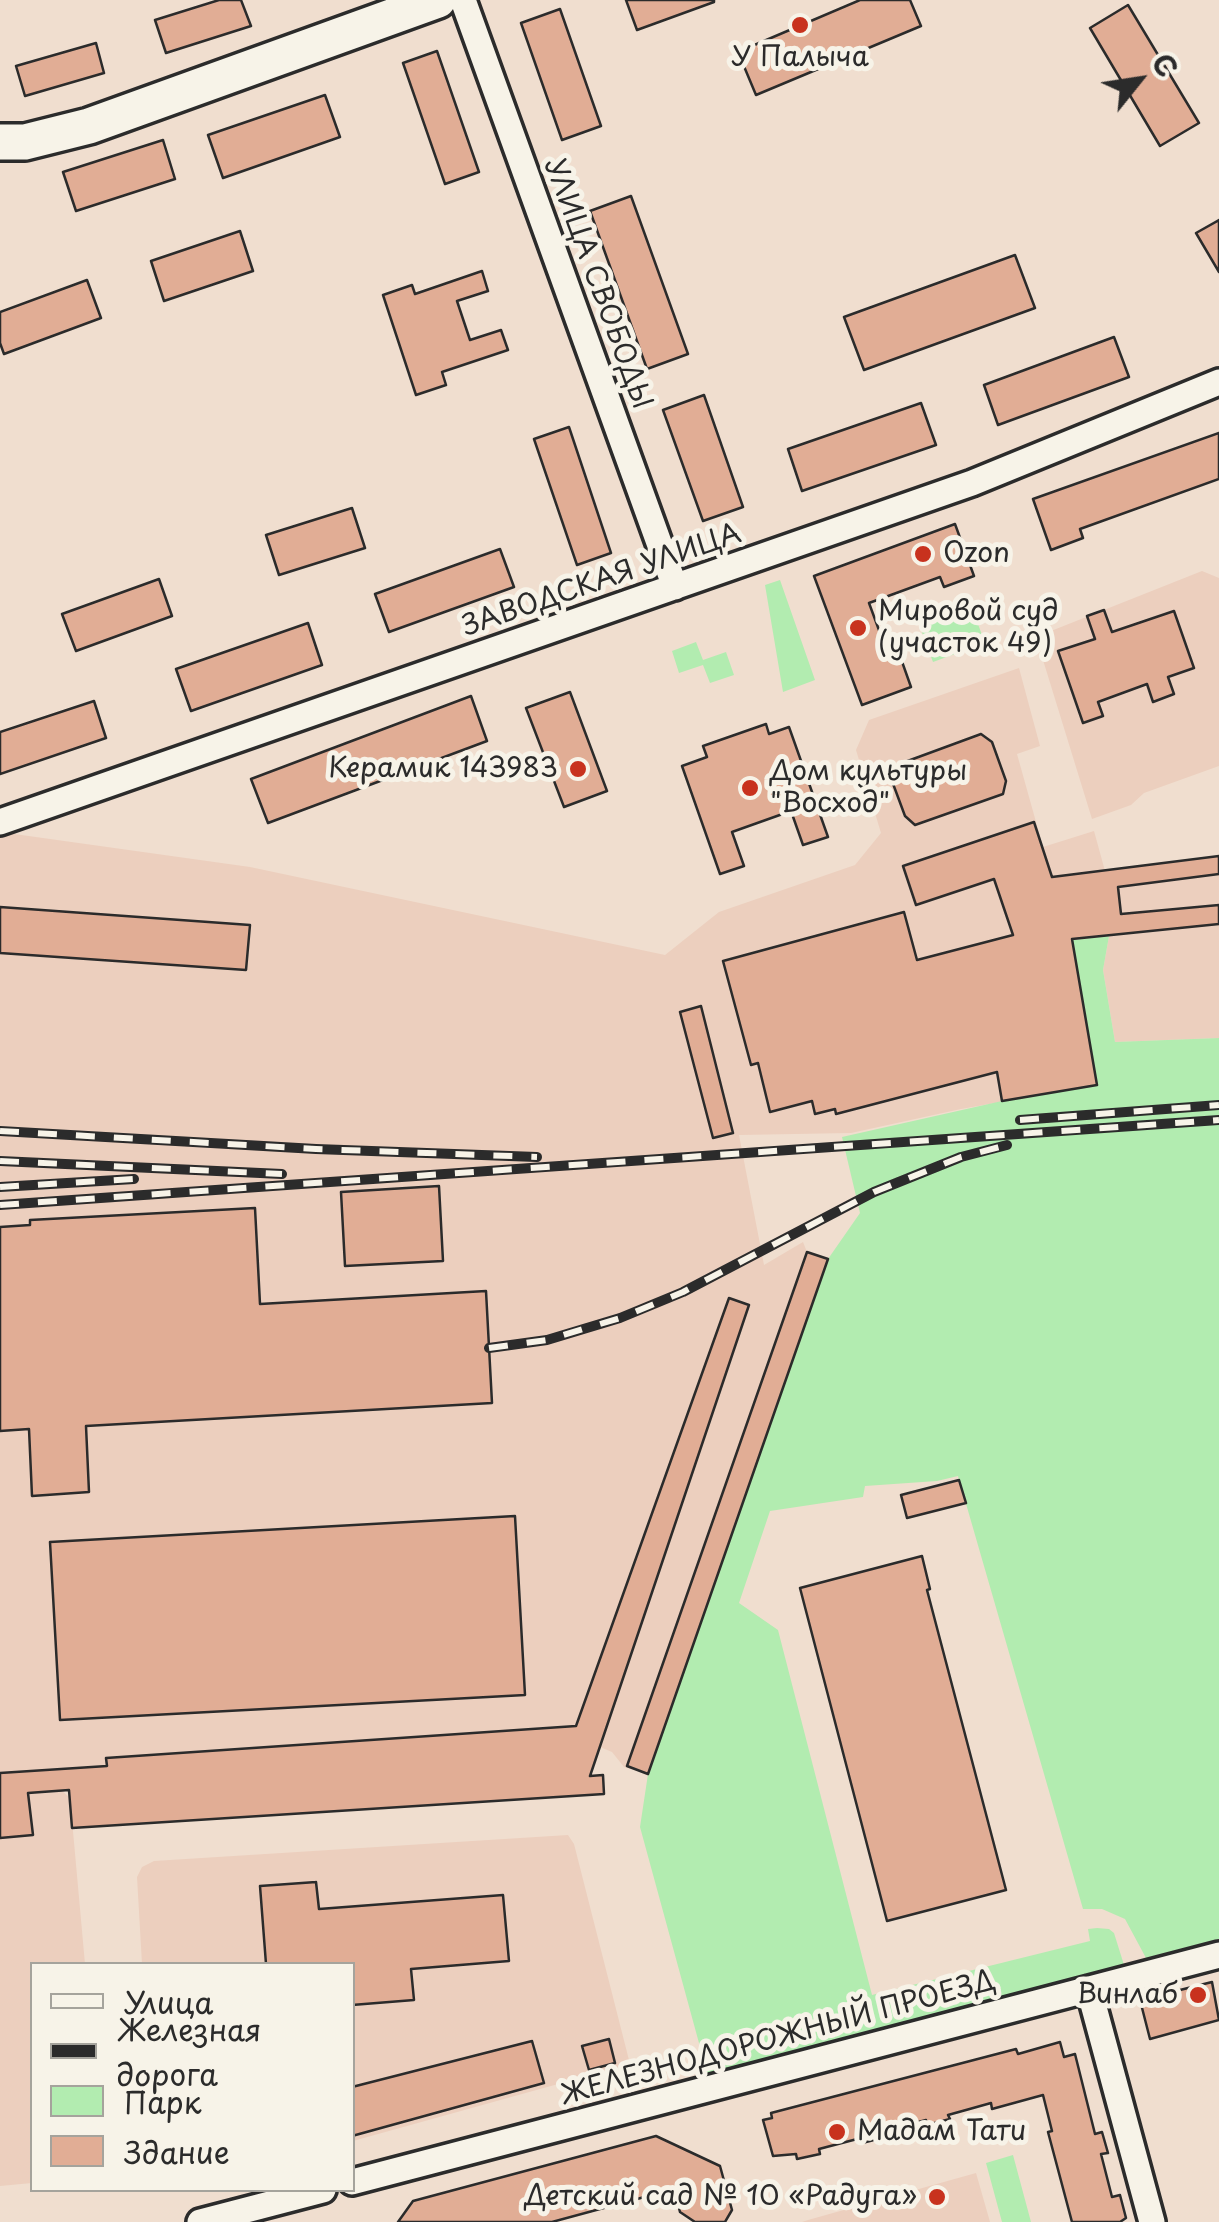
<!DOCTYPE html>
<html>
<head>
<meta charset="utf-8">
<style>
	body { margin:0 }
	#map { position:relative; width:1219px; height:2222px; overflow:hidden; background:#f0decf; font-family:"Playpen Sans",sans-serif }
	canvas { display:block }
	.legend { position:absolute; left:30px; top:1962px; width:325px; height:230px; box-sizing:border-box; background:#f7f3e8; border:2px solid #a5a39c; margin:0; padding:12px 18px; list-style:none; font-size:30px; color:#2b2b2b }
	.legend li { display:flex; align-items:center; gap:20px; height:50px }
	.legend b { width:50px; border:2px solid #a5a39c }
	.north { position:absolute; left:1089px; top:30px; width:100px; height:100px; -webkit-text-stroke:8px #f7f3e8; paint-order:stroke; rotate:60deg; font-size:28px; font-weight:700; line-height:40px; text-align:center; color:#2b2b2b }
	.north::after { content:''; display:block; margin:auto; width:35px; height:45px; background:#2b2b2b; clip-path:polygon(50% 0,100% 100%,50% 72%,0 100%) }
</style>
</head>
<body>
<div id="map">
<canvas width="1219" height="2222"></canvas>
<ul class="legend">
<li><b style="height:12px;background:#f7f3e8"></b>Улица</li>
<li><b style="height:12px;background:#2b2b2b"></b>Железная дорога</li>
<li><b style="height:28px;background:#b2ecb0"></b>Парк</li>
<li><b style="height:28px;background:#e1ad95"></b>Здание</li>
</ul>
<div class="north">С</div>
</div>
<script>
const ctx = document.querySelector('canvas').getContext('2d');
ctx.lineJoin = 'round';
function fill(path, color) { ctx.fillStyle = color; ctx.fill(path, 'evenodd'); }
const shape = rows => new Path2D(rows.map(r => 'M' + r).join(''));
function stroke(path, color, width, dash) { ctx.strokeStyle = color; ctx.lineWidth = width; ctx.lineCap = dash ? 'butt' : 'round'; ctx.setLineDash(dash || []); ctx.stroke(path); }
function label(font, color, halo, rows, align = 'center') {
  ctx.font = font + ' "Playpen Sans",sans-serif'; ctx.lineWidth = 10; ctx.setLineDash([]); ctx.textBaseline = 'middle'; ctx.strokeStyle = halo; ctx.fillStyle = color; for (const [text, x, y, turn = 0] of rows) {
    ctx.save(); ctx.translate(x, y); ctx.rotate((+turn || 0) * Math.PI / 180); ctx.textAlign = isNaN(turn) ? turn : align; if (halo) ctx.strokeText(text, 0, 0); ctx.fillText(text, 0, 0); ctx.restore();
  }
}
const built = shape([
	[1202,571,1219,578,1219,766,1144,793,1131,805,1092,819,1039,647,1051,631],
	[1019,668,1040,746,1017,754,1043,847,1094,831,1105,871,1219,856,1219,1038,1115,1042,1103,970,1109,936,1077,939,1072,940,1097,1085,961,1109,851,1133,739,1135,764,1265,803,1242,807,1252,828,1259,648,1774,624,1767,612,1752,600,1747,575,1726,107,1758,107,1766,59,1769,60,1789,70,1798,85,1964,32,1964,32,2183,0,2186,0,832,250,867,665,955,719,912,855,865,881,833,856,750,869,720],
	[568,1835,574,1844,630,2064,353,2141,352,1964,142,1964,137,1877,142,1867,154,1861],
	[976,2173,990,2222,802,2222,808,2220]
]);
const green = shape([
	[780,580,815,680,783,692,765,585],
	[972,608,985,643,933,662,920,627],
	[696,642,703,660,726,652,734,675,710,683,703,665,679,673,672,651],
	[1109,936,1103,970,1115,1042,1219,1038,1219,1939,1146,1958,1125,1919,1102,1909,1083,1909,958,1476,937,1481,865,1486,863,1497,770,1511,739,1603,778,1630,872,1995,1090,1941,1088,1929,1097,1928,1109,1929,1114,1933,1124,1965,1120,1970,708,2076,640,1827,648,1774,828,1259,860,1213,842,1137,1002,1101,1072,940],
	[1013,2155,1031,2222,1002,2222,986,2163]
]);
const building = shape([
	[219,0,241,0,251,26,166,53,155,20,219,0],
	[626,0,714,0,714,2,637,30,626,0],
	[860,0,910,0,921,26,756,95,738,52,860,0],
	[1128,5,1199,123,1160,146,1090,28,1128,5],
	[560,9,601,126,562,140,521,23,560,9],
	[96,43,104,73,25,96,16,66,96,43],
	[437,51,479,172,445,184,403,63,437,51],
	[325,95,340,137,223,178,208,135,325,95],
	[163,140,175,179,76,211,63,172,163,140],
	[631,196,688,354,647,369,590,211,631,196],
	[1219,220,1219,272,1196,233,1219,220],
	[240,231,253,271,164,301,151,261,240,231],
	[1015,255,1035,308,864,370,844,317,1015,255],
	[482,271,488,291,457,301,470,340,501,330,508,350,442,372,446,385,416,395,383,295,412,285,415,294,482,271],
	[87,280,101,318,4,354,0,343,0,312,87,280],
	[1114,337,1129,377,998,425,984,385,1114,337],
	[704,395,743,507,703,521,663,410,704,395],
	[921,403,936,445,802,491,788,449,921,403],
	[569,427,611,553,577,565,534,439,569,427],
	[1219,433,1219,479,1080,529,1083,538,1051,550,1033,499,1219,433],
	[352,508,365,548,279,575,266,535,352,508],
	[955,524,974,576,944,587,940,577,869,603,890,660,900,656,911,687,862,705,814,576,955,524],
	[500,549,514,587,389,632,375,594,500,549],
	[159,579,172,616,76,651,62,614,159,579],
	[1104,610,1112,632,1174,611,1194,668,1168,677,1174,694,1153,702,1147,684,1098,702,1103,716,1083,723,1058,651,1095,639,1087,616,1104,610],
	[308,623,322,665,191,711,176,669,308,623],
	[570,692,607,791,564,807,526,708,570,692],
	[471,696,487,741,268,823,251,779,471,696],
	[94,701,106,738,0,774,0,732,94,701],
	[766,724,769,734,789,727,828,837,803,845,791,811,732,832,744,866,720,874,682,766,707,757,703,746,766,724],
	[981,734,992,742,1006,781,1003,794,915,825,905,816,892,781,894,766,981,734],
	[1034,822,1052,877,1219,856,1219,874,1118,887,1121,914,1219,905,1219,924,1072,939,1097,1085,1002,1101,997,1072,836,1114,835,1109,815,1114,812,1101,770,1112,758,1063,751,1065,723,961,904,912,917,960,1013,935,994,879,916,905,903,866,1034,822],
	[0,907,250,925,246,970,0,953,0,907],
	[701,1006,733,1133,713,1138,680,1012,701,1006],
	[439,1186,443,1261,345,1266,341,1192,439,1186],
	[255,1208,260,1304,486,1291,492,1403,86,1426,89,1492,32,1496,29,1429,0,1431,0,1227,30,1225,30,1220,255,1208],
	[807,1252,828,1259,648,1774,627,1766,807,1252],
	[729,1298,749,1305,590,1776,603,1775,604,1794,72,1828,69,1790,28,1793,33,1835,0,1838,0,1773,107,1766,106,1758,576,1726,729,1298],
	[959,1480,966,1503,907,1518,901,1495,959,1480],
	[515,1516,525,1695,60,1720,50,1542,515,1516],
	[922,1556,930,1589,927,1590,1006,1890,887,1921,800,1588,922,1556],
	[316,1882,319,1909,503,1895,509,1961,411,1969,414,2000,352,2005,352,1964,266,1964,260,1886,316,1882],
	[1212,1982,1219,2020,1150,2039,1140,2000,1212,1982],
	[609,2039,615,2063,589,2070,582,2046,609,2039],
	[532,2041,544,2083,352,2136,352,2087,532,2041],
	[1060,2042,1064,2057,1075,2054,1095,2134,1102,2132,1108,2153,1101,2154,1112,2197,1120,2195,1126,2218,1120,2222,1072,2222,1048,2132,1052,2131,1043,2095,992,2109,991,2103,966,2110,948,2115,950,2119,927,2125,926,2120,884,2131,886,2137,862,2143,861,2138,819,2149,820,2154,797,2159,796,2154,773,2156,763,2120,772,2118,771,2113,1016,2049,1018,2054,1060,2042],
	[656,2136,720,2166,732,2210,725,2222,695,2222,680,2212,674,2189,552,2222,398,2222,413,2201,656,2136]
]);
const minor = shape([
	[463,0,675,587],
	[0,822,972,483,1219,382],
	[1089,1989,1152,2222],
	[352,2182,1219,1955],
	[200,2222,323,2190]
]);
const secondary = shape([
	[0,142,25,142,89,126,438,0]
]);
const rail = shape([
	[1020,1120,1219,1105],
	[0,1131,316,1149,537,1157],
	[0,1161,282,1174],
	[0,1187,134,1179],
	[0,1205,1219,1120],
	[489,1348,547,1340,620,1318,683,1292,874,1192,961,1157,1007,1145]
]);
const markers = [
	[800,25,10,"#c8321e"],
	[923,554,10,"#c8321e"],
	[858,628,10,"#c8321e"],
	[578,769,10,"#c8321e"],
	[750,788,10,"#c8321e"],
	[1198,1995,10,"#c8321e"],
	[837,2132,10,"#c8321e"],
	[937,2197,10,"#c8321e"]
];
const poiNames = [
	["У Палыча",800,58,"center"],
	["Ozon",943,554],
	["Мировой суд",878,612],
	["(участок 49)",878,644],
	["Керамик 143983",558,769,"right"],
	["Дом культуры",770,772],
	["\"Восход\"",770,804],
	["Винлаб",1178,1995,"right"],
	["Мадам Тати",857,2132],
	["Детский сад № 10 «Радуга»",917,2197,"right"]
];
const streetNames = [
	["УЛИЦА СВОБОДЫ",597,284,70],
	["ЗАВОДСКАЯ УЛИЦА",602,581,-19],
	["ЖЕЛЕЗНОДОРОЖНЫЙ ПРОЕЗД",778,2039,-15]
];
fill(built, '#eccfbe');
fill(green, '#b2ecb0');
fill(building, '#e1ad95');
stroke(building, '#2b2b2b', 2.5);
stroke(minor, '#2b2b2b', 32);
stroke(secondary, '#2b2b2b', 42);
stroke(minor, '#f7f3e8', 25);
stroke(secondary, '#f7f3e8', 35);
stroke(rail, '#2b2b2b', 10);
stroke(rail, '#f7f3e8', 6, [19]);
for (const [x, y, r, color] of markers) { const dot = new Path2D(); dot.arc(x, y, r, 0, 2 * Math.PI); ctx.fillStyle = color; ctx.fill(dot); stroke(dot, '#f7f3e8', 4); }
label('28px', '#2b2b2b', '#f7f3e8', poiNames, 'left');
label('28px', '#2b2b2b', '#f7f3e8', streetNames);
</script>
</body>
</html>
